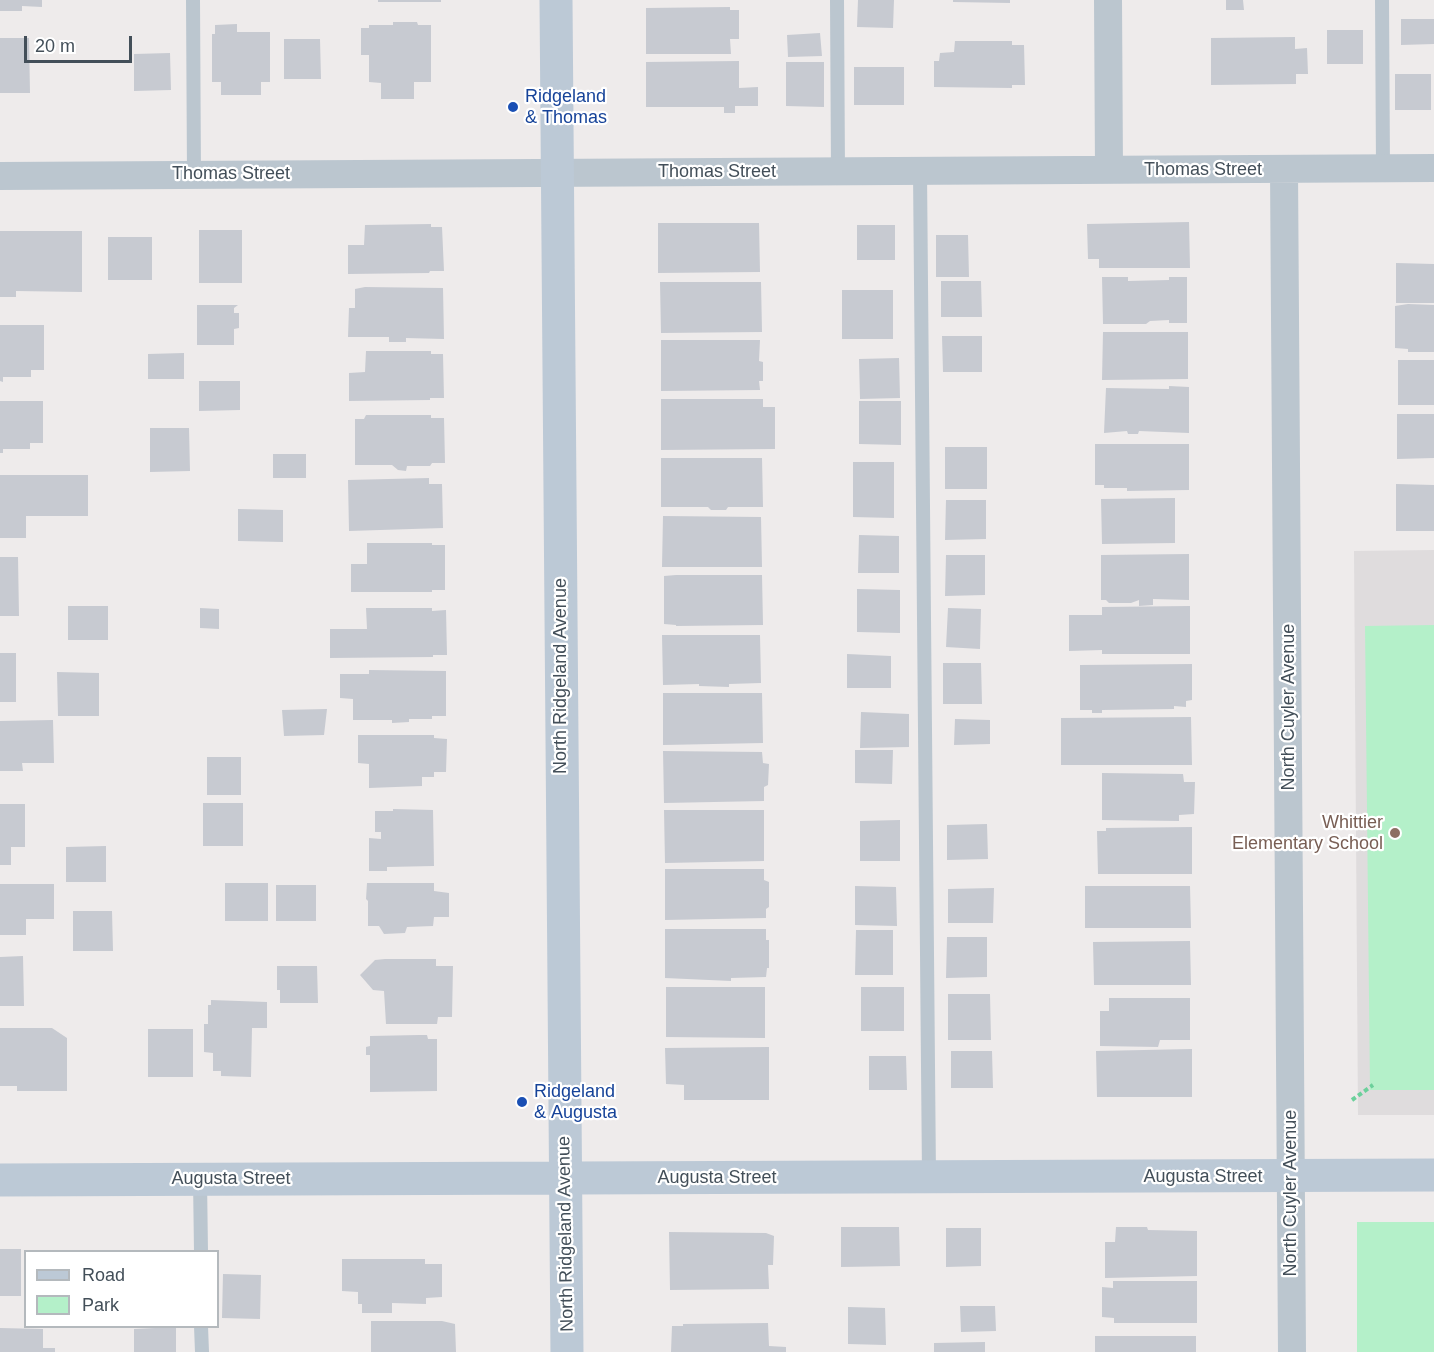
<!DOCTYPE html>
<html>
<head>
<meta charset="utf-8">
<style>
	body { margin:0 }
	#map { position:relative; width:1434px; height:1352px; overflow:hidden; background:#eeebeb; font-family:Helvetica,sans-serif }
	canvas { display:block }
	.legend { position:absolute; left:24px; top:1250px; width:195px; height:78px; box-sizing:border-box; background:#fff; border:2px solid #b4b9bd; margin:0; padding:8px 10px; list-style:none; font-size:18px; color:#434f59 }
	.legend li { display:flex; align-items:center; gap:12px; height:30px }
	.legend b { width:30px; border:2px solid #b4b9bd }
	.scale { position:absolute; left:24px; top:36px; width:108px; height:27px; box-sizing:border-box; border:3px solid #434f59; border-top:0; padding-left:8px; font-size:18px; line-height:21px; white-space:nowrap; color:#434f59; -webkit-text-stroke:4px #fff; paint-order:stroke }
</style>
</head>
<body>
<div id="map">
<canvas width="1434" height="1352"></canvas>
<ul class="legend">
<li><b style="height:8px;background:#bcc9d6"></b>Road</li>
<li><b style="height:16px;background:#b4f0c9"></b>Park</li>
</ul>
<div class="scale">20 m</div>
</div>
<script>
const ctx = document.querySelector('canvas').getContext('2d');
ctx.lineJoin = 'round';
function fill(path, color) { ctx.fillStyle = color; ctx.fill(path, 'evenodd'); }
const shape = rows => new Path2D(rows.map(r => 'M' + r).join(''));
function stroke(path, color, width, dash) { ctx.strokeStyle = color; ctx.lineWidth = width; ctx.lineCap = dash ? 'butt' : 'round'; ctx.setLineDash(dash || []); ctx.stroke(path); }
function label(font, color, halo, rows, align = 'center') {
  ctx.font = font + ' Helvetica,sans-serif'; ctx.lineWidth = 4.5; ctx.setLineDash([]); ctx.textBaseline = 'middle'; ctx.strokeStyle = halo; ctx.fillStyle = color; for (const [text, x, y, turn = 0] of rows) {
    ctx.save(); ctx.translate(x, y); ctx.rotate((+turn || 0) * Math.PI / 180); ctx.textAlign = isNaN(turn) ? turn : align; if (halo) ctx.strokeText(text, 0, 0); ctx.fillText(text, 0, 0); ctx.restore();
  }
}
const education = shape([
	[1434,550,1434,1115,1358,1115,1354,551]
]);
const green = shape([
	[1434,625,1434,1090,1370,1090,1365,626],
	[1357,1222,1434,1222,1434,1352,1357,1352]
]);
const building = shape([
	[0,0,42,0,42,7,22,6,22,11,0,11],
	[378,0,441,0,441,2,378,2],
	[858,0,894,0,893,28,857,27],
	[953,0,1010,0,1010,3,953,2],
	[1226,0,1243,0,1244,10,1226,10],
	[730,7,730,10,739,10,739,39,730,39,731,54,646,54,646,8],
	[1401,19,1434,19,1434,44,1401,45],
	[393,22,417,22,418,25,431,25,431,82,414,82,414,99,381,99,381,83,369,82,369,55,361,55,361,28,369,28,369,25,393,25],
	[237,24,237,32,270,32,270,82,261,82,261,95,221,95,221,82,212,82,212,34,215,34,215,25],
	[1327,30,1363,30,1363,64,1327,64],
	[820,33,822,56,788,57,787,35],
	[1295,37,1295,49,1307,48,1308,74,1296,74,1296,84,1211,85,1211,38],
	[0,38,29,38,30,93,0,93],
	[284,39,320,39,321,79,284,79],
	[955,41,1012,41,1012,45,1024,45,1025,85,1012,85,1012,88,934,87,934,61,939,61,940,53,954,52],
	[170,53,171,90,134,91,134,54],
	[739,61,739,88,758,87,758,106,735,106,735,113,724,113,724,107,646,107,646,62],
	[786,62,824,62,824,107,786,106],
	[854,67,904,67,904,105,854,105],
	[1395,74,1431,74,1431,110,1395,110],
	[1189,222,1190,268,1099,268,1099,259,1088,259,1087,224],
	[658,223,759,223,760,272,658,273],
	[431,224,431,227,442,227,444,271,430,271,429,273,348,274,348,245,364,245,365,225],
	[857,225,895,225,895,260,857,260],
	[199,230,242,230,242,283,199,283],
	[0,231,82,231,82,292,16,291,16,297,0,297],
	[936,235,968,235,969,277,936,277],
	[108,237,152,237,152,280,108,280],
	[1396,263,1434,264,1434,303,1396,303],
	[1102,277,1128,277,1128,281,1169,280,1169,277,1187,277,1187,323,1169,323,1169,320,1150,321,1146,324,1103,324],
	[941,281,981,281,982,317,941,317],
	[660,282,761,282,762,332,661,333],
	[365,287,443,288,444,339,406,338,406,342,389,342,389,337,348,337,349,308,355,308,355,289],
	[842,290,893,290,893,339,842,339],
	[1408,304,1434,305,1434,352,1408,352,1408,349,1395,348,1395,306],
	[197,305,238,305,234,308,234,313,239,313,239,328,234,329,234,345,197,345],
	[0,325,44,325,44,370,31,370,31,377,3,377,3,382,0,381],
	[1103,332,1188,332,1188,379,1102,380],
	[942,336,982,336,982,372,943,372],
	[661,340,760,340,759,361,763,362,763,381,759,381,760,390,661,391],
	[366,351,431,351,431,354,443,354,444,398,430,398,430,400,349,401,349,373,365,372],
	[184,353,184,379,148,379,148,354],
	[899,358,900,398,860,399,859,359],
	[1398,360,1434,360,1434,405,1398,405],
	[199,381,240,381,240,410,199,411],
	[1169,386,1189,387,1189,433,1139,431,1138,434,1128,434,1127,431,1104,433,1106,388,1169,389],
	[661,399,763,399,763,407,775,407,775,449,661,450],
	[0,401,43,401,43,443,30,443,30,449,3,449,3,453,0,453],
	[859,401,901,401,901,445,859,444],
	[1397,414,1434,414,1434,458,1397,459],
	[366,415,431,415,431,418,444,418,445,463,432,463,430,466,407,466,406,471,398,470,392,465,355,465,355,419,364,419],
	[150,428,189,428,190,471,150,472],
	[1095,444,1189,444,1189,490,1127,491,1127,488,1104,488,1104,485,1095,485],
	[945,447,987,447,987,489,945,489],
	[273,454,306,454,306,478,273,478],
	[661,458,762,458,763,507,728,507,726,510,711,510,708,507,661,507],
	[853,462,894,462,894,518,853,517],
	[0,475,88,475,88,516,26,516,26,538,0,538],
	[429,478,429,484,442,484,443,528,349,531,348,480],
	[1396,484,1434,485,1434,531,1396,531],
	[1175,498,1175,543,1102,544,1101,499],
	[946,500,986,500,986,539,945,540],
	[238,509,283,510,283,542,238,541],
	[663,516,761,517,762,567,662,567],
	[859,535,899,536,899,573,858,573],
	[367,543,432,543,432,545,445,545,445,590,432,590,432,592,351,592,351,564,367,564],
	[1189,554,1189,600,1153,599,1153,605,1139,606,1139,600,1131,603,1109,603,1106,600,1101,600,1101,555],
	[946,555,985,555,985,595,945,596],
	[0,557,18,557,19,616,0,616],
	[676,575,762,575,763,625,676,626,676,625,664,624,664,576],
	[857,589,900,590,900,633,857,632],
	[68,606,108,606,108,640,68,640],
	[1190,606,1190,654,1102,654,1102,650,1069,651,1069,615,1102,615,1102,607],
	[200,608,219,609,219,629,200,628],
	[366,608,432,608,432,611,446,610,447,655,433,655,433,657,330,658,330,629,367,629],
	[948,608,981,609,980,649,946,647],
	[662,635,760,635,761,683,729,684,729,687,699,686,699,684,663,685],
	[0,653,16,653,16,702,0,702],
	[847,654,891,656,891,688,847,688],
	[943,663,981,663,982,704,943,704],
	[1192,664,1192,700,1186,701,1186,707,1174,706,1174,709,1102,710,1102,713,1092,713,1092,710,1080,710,1080,665],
	[369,670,446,671,446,716,432,716,432,719,409,719,409,722,392,723,392,720,353,720,353,699,340,698,340,674,369,674],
	[57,672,99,673,99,716,58,716],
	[663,693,762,693,763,743,663,745],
	[327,709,324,735,284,736,282,710],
	[861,712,909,714,909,747,860,748],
	[1191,717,1192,765,1061,765,1061,718],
	[955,719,990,720,990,744,954,745],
	[53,720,54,763,22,763,23,771,0,771,0,721],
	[358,735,434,735,434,738,447,739,446,772,434,772,434,777,422,777,422,786,369,788,369,764,358,763],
	[855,750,893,750,892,784,855,783],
	[663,751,762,752,763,763,769,764,768,785,764,787,764,801,664,803],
	[207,757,241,757,241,795,207,795],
	[1102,773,1183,774,1184,782,1195,782,1194,814,1179,815,1179,821,1102,820],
	[203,803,243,803,243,846,203,846],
	[0,804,25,804,25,847,11,847,11,865,0,865],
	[393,809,433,810,434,866,387,867,387,871,369,871,369,838,381,839,381,832,375,832,375,811,393,811],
	[664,810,764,810,764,861,665,863],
	[900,820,900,861,860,861,860,821],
	[987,824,988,859,947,860,947,825],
	[1192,827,1192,874,1098,874,1097,831,1106,831,1106,828],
	[106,846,106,882,66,882,66,847],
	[665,869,764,869,764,880,769,882,769,907,766,909,766,918,665,920],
	[225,883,268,883,268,921,225,921],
	[367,883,434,883,434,891,449,893,449,917,434,917,433,926,407,927,405,933,384,934,379,926,368,926,368,901,366,899],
	[0,884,54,884,54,919,26,919,26,935,0,935],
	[276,885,316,885,316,921,276,921],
	[855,886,896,887,897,926,855,925],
	[1085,886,1190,886,1191,928,1085,928],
	[994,888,993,923,948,923,948,889],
	[73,911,112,911,113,951,73,951],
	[665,929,766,929,766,940,769,940,769,968,767,968,766,977,731,978,731,981,665,978],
	[856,930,893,930,893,975,855,975],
	[947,937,987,937,987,977,946,978],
	[1190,941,1191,985,1094,985,1093,942],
	[23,956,24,1006,0,1006,0,957],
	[385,959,436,959,436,966,453,966,452,1017,438,1017,437,1024,386,1024,384,991,373,990,360,975,375,960],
	[277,966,317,966,318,1003,280,1003,280,990,277,990],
	[666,987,765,987,765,1038,666,1037],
	[861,987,904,987,904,1031,861,1031],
	[948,994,990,994,991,1040,948,1040],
	[1109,998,1190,998,1190,1040,1160,1040,1158,1047,1100,1046,1100,1011,1109,1011],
	[211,1000,267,1002,267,1028,252,1028,251,1077,221,1076,221,1071,213,1071,213,1053,204,1052,204,1024,208,1024,208,1005,211,1005],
	[0,1028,52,1028,67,1038,67,1091,17,1091,17,1086,0,1086],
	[148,1029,193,1029,193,1077,148,1077],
	[419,1035,427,1035,428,1039,437,1039,437,1091,370,1092,370,1055,366,1055,366,1047,370,1046,370,1036],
	[769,1047,769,1100,684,1100,684,1085,666,1084,665,1048],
	[1192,1049,1192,1097,1097,1097,1096,1051],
	[951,1051,992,1051,993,1088,951,1088],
	[869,1056,906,1056,907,1090,869,1090],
	[841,1227,899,1227,900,1266,841,1267],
	[1116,1227,1147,1227,1148,1230,1197,1231,1197,1276,1105,1278,1105,1242,1115,1242],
	[946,1228,981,1228,981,1266,946,1267],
	[669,1232,766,1233,774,1236,773,1265,768,1265,769,1289,670,1290],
	[0,1249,21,1249,21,1296,0,1296],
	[342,1259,425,1259,425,1264,442,1264,442,1297,426,1298,426,1304,392,1303,392,1313,362,1313,362,1304,358,1304,358,1292,342,1291],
	[223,1274,261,1275,260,1319,222,1318],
	[1113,1281,1197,1281,1197,1323,1114,1323,1114,1318,1102,1317,1102,1287,1113,1288],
	[960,1306,995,1306,996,1331,961,1332],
	[848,1307,885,1308,886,1345,848,1344],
	[371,1321,442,1321,455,1324,456,1352,371,1352],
	[768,1323,769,1346,786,1347,786,1352,671,1352,672,1326,683,1326,683,1324],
	[176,1327,176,1352,134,1352,134,1329],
	[0,1328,43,1329,43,1348,55,1348,55,1352,0,1352],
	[1095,1336,1196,1336,1196,1352,1095,1352],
	[985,1342,985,1352,934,1352,934,1343]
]);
const path = shape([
	[1352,1100,1373,1085]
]);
const lane = shape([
	[193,0,194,175],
	[837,0,838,171],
	[1382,0,1383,168],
	[920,171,929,1177],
	[200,1179,201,1252],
	[201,1326,202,1352]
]);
const street = shape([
	[1108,0,1109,170],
	[1284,169,1292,1352],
	[0,176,1434,168]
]);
const secondary = shape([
	[556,0,567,1352],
	[0,1180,1434,1175]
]);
const markers = [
	[513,107,6,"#1a4fb4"],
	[1395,833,6,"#8d6e63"],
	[522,1102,6,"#1a4fb4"]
];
const transitNames = [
	["Ridgeland",525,97],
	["& Thomas",525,118],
	["Ridgeland",534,1092],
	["& Augusta",534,1113]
];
const streetNames = [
	["Thomas Street",1203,170],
	["Thomas Street",717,172],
	["Thomas Street",231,174],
	["North Ridgeland Avenue",561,676,-90],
	["North Cuyler Avenue",1289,707,-90],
	["Augusta Street",1203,1177],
	["Augusta Street",717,1178],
	["Augusta Street",231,1179],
	["North Cuyler Avenue",1291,1193,-90],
	["North Ridgeland Avenue",566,1234,-91]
];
const educationNames = [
	["Whittier",1383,823],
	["Elementary School",1383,844]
];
fill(education, '#dfdcdd');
fill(green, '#b4f0c9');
fill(building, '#c7cad1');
stroke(path, '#6bd09b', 4, [4.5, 3]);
stroke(lane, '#bbc6cf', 14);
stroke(street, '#bbc6cf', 28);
stroke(secondary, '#bcc9d6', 33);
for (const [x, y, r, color] of markers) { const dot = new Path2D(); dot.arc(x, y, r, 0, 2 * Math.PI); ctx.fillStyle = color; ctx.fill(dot); stroke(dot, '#fff', 2); }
label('18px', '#164399', '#fff', transitNames, 'left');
label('18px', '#434f59', '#fff', streetNames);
label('18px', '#785e54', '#fff', educationNames, 'right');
</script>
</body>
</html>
